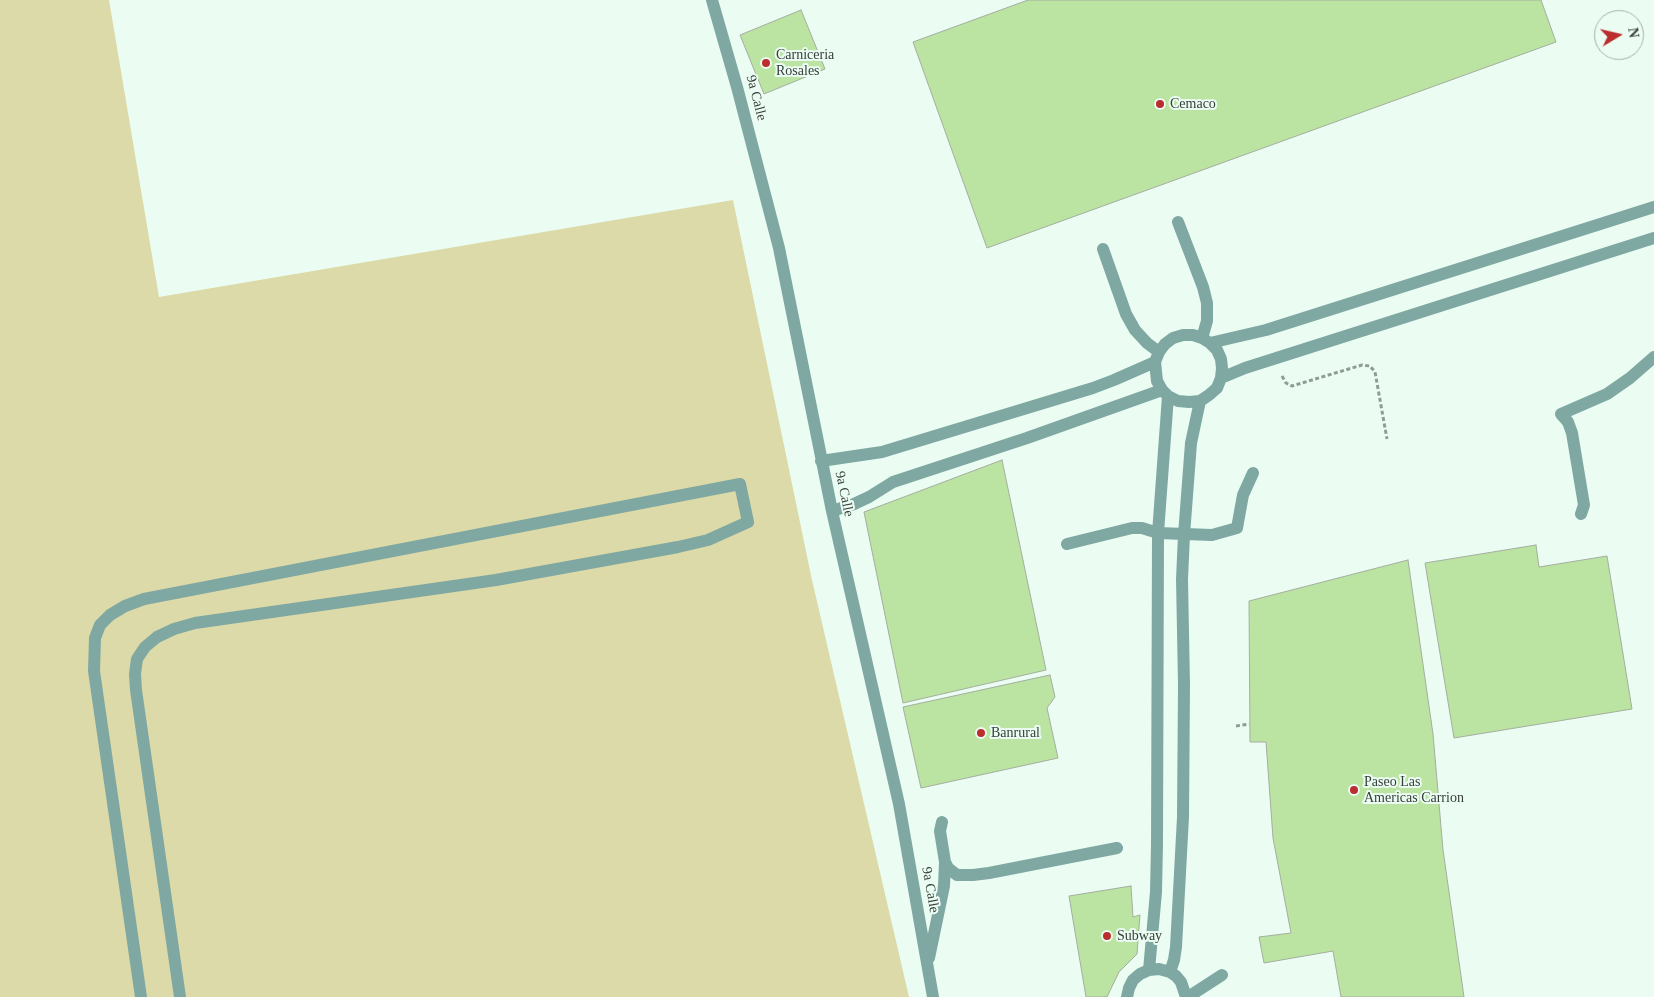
<!DOCTYPE html>
<html>
<head>
<meta charset="utf-8">
<style>
	body { margin:0 }
	#map { position:relative; width:1654px; height:997px; overflow:hidden; background:#ebfdf3; font-family:"Times New Roman",serif }
	canvas { display:block }
	.north { position:absolute; left:1594px; top:10px; width:50px; height:50px; box-sizing:border-box; background:#ebfdf3; border:1px solid #a3b1a9; border-radius:50%; rotate:81deg; font-size:14px; font-weight:700; line-height:20px; text-align:center; color:#373e3a }
	.north::after { content:''; display:block; margin:auto; width:18px; height:22px; background:#bc2d2d; clip-path:polygon(50% 0,100% 100%,50% 72%,0 100%) }
</style>
</head>
<body>
<div id="map">
<canvas width="1654" height="997"></canvas>
<div class="north">N</div>
</div>
<script>
const ctx = document.querySelector('canvas').getContext('2d');
ctx.lineJoin = 'round';
function fill(path, color) { ctx.fillStyle = color; ctx.fill(path, 'evenodd'); }
const shape = rows => new Path2D(rows.map(r => 'M' + r).join(''));
function stroke(path, color, width, dash) { ctx.strokeStyle = color; ctx.lineWidth = width; ctx.lineCap = dash ? 'butt' : 'round'; ctx.setLineDash(dash || []); ctx.stroke(path); }
function label(font, color, halo, rows, align = 'center') {
  ctx.font = font + ' "Times New Roman",serif'; ctx.lineWidth = 4; ctx.setLineDash([]); ctx.textBaseline = 'middle'; ctx.strokeStyle = halo; ctx.fillStyle = color; for (const [text, x, y, turn = 0] of rows) {
    ctx.save(); ctx.translate(x, y); ctx.rotate((+turn || 0) * Math.PI / 180); ctx.textAlign = isNaN(turn) ? turn : align; if (halo) ctx.strokeText(text, 0, 0); ctx.fillText(text, 0, 0); ctx.restore();
  }
}
const green = shape([
	[0,0,109,0,159,297,733,200,812,580,909,997,0,997]
]);
const building = shape([
	[1028,0,1541,0,1556,42,987,248,913,42,1028,0],
	[801,10,825,69,764,94,740,35,801,10],
	[1002,460,1046,670,903,703,864,512,1002,460],
	[1536,545,1539,567,1607,556,1632,709,1454,738,1425,563,1536,545],
	[1408,560,1433,734,1443,850,1464,997,1341,997,1333,951,1264,963,1259,937,1291,933,1273,838,1266,742,1250,742,1249,601,1408,560],
	[1050,675,1055,697,1047,708,1058,758,921,788,903,707,1050,675],
	[1131,886,1133,917,1140,915,1137,954,1119,972,1107,997,1086,997,1069,896,1131,886]
]);
const path = shape([
	[1282,376,1286,383,1292,386,1362,365,1370,366,1375,372,1387,439],
	[1236,726,1249,724]
]);
const minor = shape([
	[712,0,737,87,779,248,832,511,899,804,933,997],
	[1178,222,1203,287,1207,303,1207,321,1202,338],
	[1103,249,1126,314,1135,330,1147,343,1159,352],
	[1210,343,1266,330,1654,207],
	[1221,378,1222,368,1221,359,1217,350,1210,343,1202,338,1193,335,1183,335,1173,338,1165,344,1159,352,1155,362,1157,381,1162,390,1168,396,1178,401,1189,402,1200,401,1209,395,1217,388,1221,378,1245,368,1654,238],
	[821,461,882,452,1093,388,1114,380,1155,362],
	[832,511,854,504,869,497,893,482,1027,438,1162,390],
	[1581,514,1584,505,1572,433,1568,422,1561,414,1607,394,1630,378,1654,357],
	[1067,544,1132,528,1142,528,1158,533,1212,535,1237,528,1243,495,1253,473],
	[942,822,940,831,945,862,948,868,957,875,973,875,989,873,1117,848],
	[929,958,944,886,945,862],
	[1149,970,1156,892,1157,844,1158,533,1168,396],
	[1170,972,1174,960,1176,947,1183,817,1184,685,1182,579,1184,535,1191,443,1200,401],
	[141,997,94,671,95,638,100,625,110,615,125,606,144,599,740,484,748,522,708,540,678,547,496,580,195,623,174,629,157,637,145,647,137,659,135,674,136,690,180,997],
	[1127,997,1129,988,1133,980,1140,974,1149,970,1159,969,1170,972,1176,976,1181,982,1186,997],
	[1188,997,1222,975]
]);
const markers = [
	[766,63,5,"#bc2d2d"],
	[1160,104,5,"#bc2d2d"],
	[981,733,5,"#bc2d2d"],
	[1354,790,5,"#bc2d2d"],
	[1107,936,5,"#bc2d2d"]
];
const poiNames = [
	["Carniceria",776,55],
	["Rosales",776,71],
	["Cemaco",1170,104],
	["Banrural",991,733],
	["Paseo Las",1364,782],
	["Americas Carrion",1364,798],
	["Subway",1117,936]
];
const streetNames = [
	["9a Calle",756,98,75],
	["9a Calle",844,494,78],
	["9a Calle",930,890,80]
];
fill(green, '#dbdaa8');
fill(building, '#bbe3a1');
stroke(building, '#a4ae9f', 1);
stroke(path, '#8f9b94', 3, [4, 2.5]);
stroke(minor, '#80a8a3', 12);
for (const [x, y, r, color] of markers) { const dot = new Path2D(); dot.arc(x, y, r, 0, 2 * Math.PI); ctx.fillStyle = color; ctx.fill(dot); stroke(dot, '#ebfdf3', 2); }
label('14px', '#373e3a', '#ebfdf3', poiNames, 'left');
label('14px', '#373e3a', '#ebfdf3', streetNames);
</script>
</body>
</html>
